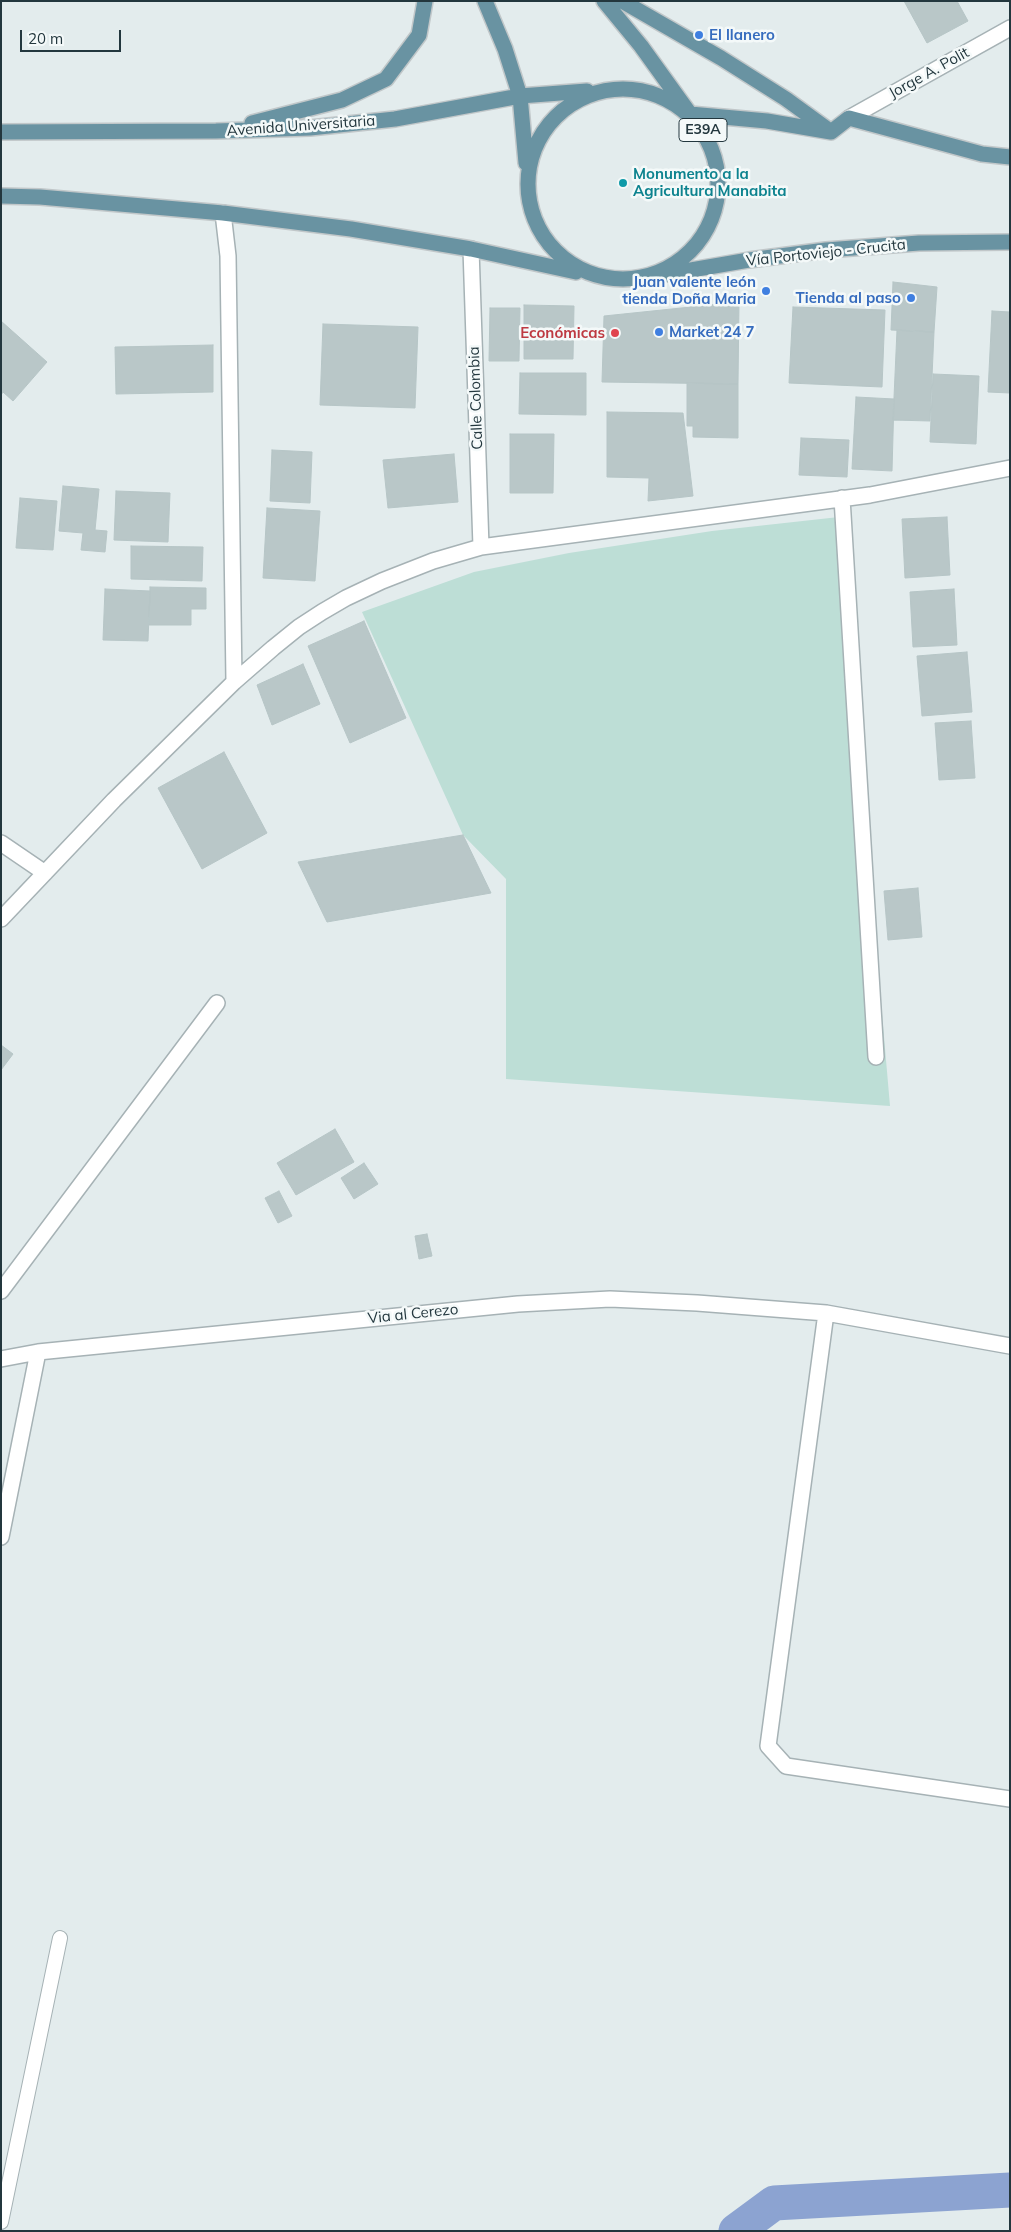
<!DOCTYPE html>
<html>
<head>
<meta charset="utf-8">
<style>
	body { margin:0 }
	#map { position:relative; width:1011px; height:2232px; overflow:hidden; background:#e3eced; font-family:Mulish,sans-serif }
	canvas { display:block }
	.frame { position:absolute; inset:0; border:2px solid #23373e; pointer-events:none }
	.scale { position:absolute; left:20px; top:30px; width:101px; height:22px; box-sizing:border-box; border:2px solid #23373e; border-top:0; padding-left:6px; font-size:15px; line-height:18px; white-space:nowrap; color:#23373e; -webkit-text-stroke:4px #f4f9f9; paint-order:stroke }
</style>
</head>
<body>
<div id="map">
<canvas width="1011" height="2232"></canvas>
<div class="frame"></div>
<div class="scale">20 m</div>
</div>
<script>
const ctx = document.querySelector('canvas').getContext('2d');
ctx.lineJoin = 'round';
function fill(path, color) { ctx.fillStyle = color; ctx.fill(path, 'evenodd'); }
const shape = rows => new Path2D(rows.map(r => 'M' + r).join(''));
function stroke(path, color, width, dash) { ctx.strokeStyle = color; ctx.lineWidth = width; ctx.lineCap = dash ? 'butt' : 'round'; ctx.setLineDash(dash || []); ctx.stroke(path); }
function label(font, color, halo, rows, align = 'center') {
  ctx.font = font + ' Mulish,sans-serif'; ctx.lineWidth = 5; ctx.setLineDash([]); ctx.textBaseline = 'middle'; ctx.strokeStyle = halo; ctx.fillStyle = color; for (const [text, x, y, turn = 0] of rows) {
    ctx.save(); ctx.translate(x, y); ctx.rotate((+turn || 0) * Math.PI / 180); ctx.textAlign = isNaN(turn) ? turn : align; if (halo) ctx.strokeText(text, 0, 0); ctx.fillText(text, 0, 0); ctx.restore();
  }
}
const green = shape([
	[839,517,890,1106,506,1079,506,879,463,835,362,612,474,572,569,553,712,531]
]);
const canal = shape([
	[736,2231,774,2203,1010,2190]
]);
const building = shape([
	[904,1,957,1,968,21,927,43,904,1],
	[893,282,937,287,934,332,891,330,893,282],
	[739,302,738,384,602,382,604,316,739,302],
	[524,305,574,306,573,359,524,359,524,305],
	[793,307,885,310,882,387,789,383,793,307],
	[490,308,520,308,519,361,489,361,490,308],
	[992,311,1010,312,1010,393,988,392,992,311],
	[1,321,47,362,13,401,3,392,1,395,1,321],
	[323,324,418,327,415,408,320,405,323,324],
	[897,330,934,332,930,421,893,420,897,330],
	[213,345,213,392,116,394,115,347,213,345],
	[520,373,586,373,586,415,519,414,520,373],
	[933,374,979,376,976,444,930,442,933,374],
	[687,383,738,384,738,438,693,437,693,426,687,426,687,383],
	[856,397,894,399,892,471,852,469,856,397],
	[607,412,683,413,693,496,648,501,649,478,607,477,607,412],
	[510,434,554,434,553,493,510,493,510,434],
	[801,438,849,440,847,477,799,475,801,438],
	[272,450,312,452,310,503,270,501,272,450],
	[454,454,458,502,388,508,383,460,454,454],
	[63,486,99,489,95,530,107,531,105,552,81,550,83,533,59,531,63,486],
	[116,491,170,493,168,542,114,540,116,491],
	[20,498,57,501,53,550,16,548,20,498],
	[267,508,320,511,315,581,263,578,267,508],
	[947,517,950,575,905,578,902,519,947,517],
	[131,546,203,547,202,581,131,579,131,546],
	[150,587,206,588,206,609,191,609,191,625,149,625,150,587],
	[105,589,150,591,148,641,103,640,105,589],
	[954,589,957,645,913,647,910,592,954,589],
	[364,621,406,718,350,743,308,646,364,621],
	[967,652,972,712,922,716,917,656,967,652],
	[303,664,320,704,272,725,257,685,303,664],
	[971,721,975,778,939,780,935,723,971,721],
	[224,752,267,833,202,869,158,788,224,752],
	[463,835,491,893,327,922,298,862,463,835],
	[918,888,922,937,888,940,884,891,918,888],
	[1,1045,13,1054,1,1070,1,1045],
	[335,1129,354,1162,296,1195,277,1163,335,1129],
	[364,1163,378,1184,354,1199,341,1178,364,1163],
	[279,1191,292,1216,278,1223,265,1198,279,1191],
	[427,1234,432,1256,419,1259,415,1236,427,1234]
]);
const service = shape([
	[1,2222,60,1938]
]);
const minor = shape([
	[849,118,1010,28],
	[223,213,228,256,234,682],
	[471,249,481,547],
	[842,498,876,1057],
	[1,843,45,873],
	[1,919,114,800,234,682,273,648,299,627,322,612,346,598,382,581,433,561,481,547,870,495,1010,468],
	[1,1291,217,1003],
	[826,1313,768,1746,786,1766,1010,1799],
	[1,1359,38,1352,518,1304,610,1299,697,1303,826,1313,1010,1346],
	[1,1537,38,1352]
]);
const primary = shape([
	[485,1,505,49,520,96,526,163],
	[604,1,641,46,690,114,767,121,831,132,849,118,982,154,1010,157],
	[622,1,721,58,786,99,830,131],
	'528 184a95 95 0 1 1 190 0a95 95 0 1 1-190 0Z',
	[252,123,342,100,386,79,419,35,425,1],
	[1,132,216,131,310,128,395,119,520,96,587,91],
	[1,196,40,197,223,213,351,229,471,249,576,272],
	[662,275,749,260,826,250,919,243,1010,242]
]);
const markers = [
	[699,35,5,"#3f7fe0"],
	[623,183,5,"#0f9aa8"],
	[766,291,5,"#3f7fe0"],
	[911,298,5,"#3f7fe0"],
	[659,332,5,"#3f7fe0"],
	[615,333,5,"#e0444e"]
];
const shields = [
	[703,130,48]
];
const shieldNames = [
	["E39A",703,130]
];
const shopNames = [
	["El llanero",709,35],
	["Juan valente león",756,282,"right"],
	["tienda Doña Maria",756,299,"right"],
	["Tienda al paso",901,298,"right"],
	["Market 24 7",669,332]
];
const streetNames = [
	["Jorge A. Polit",929,73,-29],
	["Avenida Universitaria",301,126,-4],
	["Vía Portoviejo - Crucita",826,253,-6],
	["Calle Colombia",476,398,-92],
	["Via al Cerezo",413,1314,-6]
];
const cultureNames = [
	["Monumento a la",633,174],
	["Agricultura Manabita",633,191]
];
const healthNames = [
	["Económicas",605,333]
];
fill(green, '#bdded6');
stroke(canal, '#8ca3d1', 35);
fill(building, '#b9c7c8');
stroke(building, '#b6c5c6', 1);
stroke(service, '#a6b2b5', 16);
stroke(minor, '#a6b2b5', 18);
stroke(primary, '#c1c7c9', 18);
stroke(service, '#fff', 14);
stroke(minor, '#fff', 15);
stroke(primary, '#6993a2', 15);
for (const [x, y, r, color] of markers) { const dot = new Path2D(); dot.arc(x, y, r, 0, 2 * Math.PI); ctx.fillStyle = color; ctx.fill(dot); stroke(dot, '#f4f9f9', 2); }
for (const [x, y, w] of shields) { const box = new Path2D(); box.roundRect(x - w / 2, y - 11.5, w, 23, 4); ctx.fillStyle = '#f4f9f9'; ctx.fill(box); stroke(box, '#23373e', 1); }
label('bold 14px', '#23373e', null, shieldNames);
label('bold 15px', '#366cbe', '#f4f9f9', shopNames, 'left');
label('15px', '#23373e', '#f4f9f9', streetNames);
label('bold 15px', '#0d838f', '#f4f9f9', cultureNames, 'left');
label('bold 15px', '#be3a42', '#f4f9f9', healthNames, 'right');
</script>
</body>
</html>
